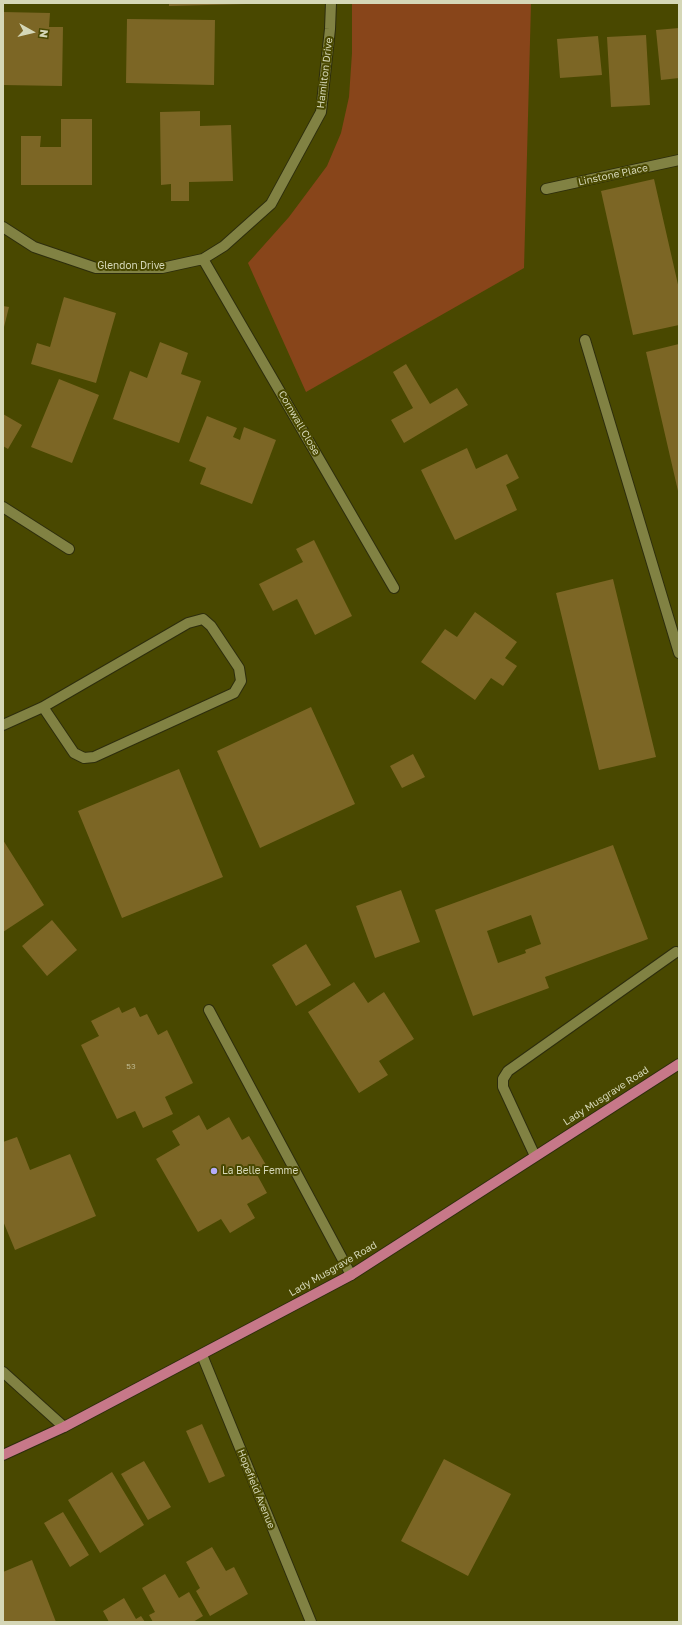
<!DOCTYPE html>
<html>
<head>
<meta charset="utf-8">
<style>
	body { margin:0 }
	#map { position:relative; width:682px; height:1625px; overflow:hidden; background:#494800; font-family:"Golos Text",sans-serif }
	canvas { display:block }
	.frame { position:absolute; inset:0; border:4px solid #d5d7b7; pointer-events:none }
	.north { position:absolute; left:12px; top:12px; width:40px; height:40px; -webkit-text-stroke:3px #494800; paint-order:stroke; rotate:98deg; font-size:11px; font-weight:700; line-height:16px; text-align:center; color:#d5d7b7 }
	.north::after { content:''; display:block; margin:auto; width:14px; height:18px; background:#d5d7b7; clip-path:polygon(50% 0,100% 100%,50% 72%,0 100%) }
</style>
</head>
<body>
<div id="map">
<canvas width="682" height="1625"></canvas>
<div class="frame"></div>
<div class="north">N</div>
</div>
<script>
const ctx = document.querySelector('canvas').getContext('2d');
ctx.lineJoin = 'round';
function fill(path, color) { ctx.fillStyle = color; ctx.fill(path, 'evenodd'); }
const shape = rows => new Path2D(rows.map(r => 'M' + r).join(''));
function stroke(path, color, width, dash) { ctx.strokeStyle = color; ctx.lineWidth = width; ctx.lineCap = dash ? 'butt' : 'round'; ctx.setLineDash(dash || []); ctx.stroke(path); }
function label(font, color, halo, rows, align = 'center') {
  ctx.font = font + ' "Golos Text",sans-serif'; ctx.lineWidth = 4; ctx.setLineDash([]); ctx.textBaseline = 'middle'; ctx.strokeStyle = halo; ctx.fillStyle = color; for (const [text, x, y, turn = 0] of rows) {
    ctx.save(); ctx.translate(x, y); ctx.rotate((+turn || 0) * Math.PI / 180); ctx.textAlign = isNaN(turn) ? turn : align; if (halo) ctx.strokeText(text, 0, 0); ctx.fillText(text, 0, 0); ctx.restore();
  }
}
const green = shape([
	[352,3,531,3,524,268,306,392,248,263,289,217,327,166,341,133,349,97,352,53]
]);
const building = shape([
	[169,3,246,3,246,4,169,6],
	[3,12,50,13,49,27,63,27,62,86,3,85],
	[127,19,215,20,214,85,126,83],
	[679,28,679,78,661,80,656,30],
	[646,35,650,105,611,107,607,37],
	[598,36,602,75,560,78,557,39],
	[200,111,200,126,231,125,233,181,189,182,189,201,171,201,171,184,161,185,160,112],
	[61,119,92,119,92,185,21,185,21,136,41,136,40,147,61,147],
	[654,179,679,289,679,325,633,335,601,191],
	[64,297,116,313,96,383,31,364,37,343,50,347],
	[3,306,9,307,4,327,3,327],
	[160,342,188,353,181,374,201,381,179,443,113,419,130,371,147,378],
	[679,344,679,491,678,491,646,352],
	[406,364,430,404,457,388,468,405,404,443,391,420,413,408,393,372],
	[59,379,99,395,72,463,31,447],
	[3,414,22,425,8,449,3,446],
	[207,416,237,428,233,437,240,440,244,427,276,440,252,504,200,484,206,468,189,461],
	[467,448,476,469,507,454,519,478,506,485,517,510,455,540,421,470],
	[314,540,352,616,315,635,297,599,273,611,259,584,303,562,296,549],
	[613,579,656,757,599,770,556,593],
	[475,612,517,642,505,658,517,666,503,686,491,678,475,700,421,662,445,629,457,637],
	[311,707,355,804,260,848,217,751],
	[413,754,425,777,402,788,390,766],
	[179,769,223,877,122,918,78,811],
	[3,840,44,905,3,932],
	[613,845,648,939,545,977,549,988,473,1016,435,910],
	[531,915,541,944,525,950,526,953,498,963,487,931],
	[401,890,420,942,375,958,356,906],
	[52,920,77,950,47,976,22,946],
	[306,944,331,985,296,1006,272,965],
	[354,982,368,1003,384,992,414,1039,379,1061,388,1075,359,1093,308,1012],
	[119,1007,122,1013,135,1007,140,1017,147,1014,158,1035,167,1030,193,1083,165,1097,173,1114,143,1128,135,1111,117,1119,81,1045,99,1036,91,1021],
	[199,1115,207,1130,229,1117,242,1140,249,1136,266,1165,255,1171,267,1193,247,1204,255,1218,230,1233,221,1219,198,1232,156,1159,180,1145,172,1131],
	[17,1137,30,1170,70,1154,96,1216,15,1250,3,1221,3,1142],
	[202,1424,225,1476,209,1483,186,1431],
	[444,1459,511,1494,468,1576,401,1541],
	[144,1461,171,1507,148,1520,121,1474],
	[112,1472,144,1525,100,1553,68,1500],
	[63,1512,89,1555,70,1567,44,1523],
	[212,1547,226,1571,234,1567,248,1594,210,1616,196,1591,200,1588,186,1562],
	[32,1560,56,1622,3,1622,3,1572],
	[165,1574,179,1598,189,1592,203,1616,193,1622,153,1622,149,1615,155,1612,142,1588],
	[124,1598,136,1619,141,1616,145,1622,109,1622,103,1611]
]);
const minor = shape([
	[546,189,679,160],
	[3,227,34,247,96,268,162,268,203,259,224,246,271,204,321,112,330,29,331,3],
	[203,259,394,588],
	[585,340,679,653],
	[3,507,69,549],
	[3,725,43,707,188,623,203,619,211,626,239,668,241,681,234,693,94,757,84,758,74,753,43,707],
	[209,1010,351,1275],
	[535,1156,503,1087,503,1079,508,1071,676,952],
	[202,1355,311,1622],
	[3,1372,64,1427]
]);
const major = shape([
	[3,1455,64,1427,351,1275,679,1064]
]);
const markers = [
	[214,1171,4,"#b5acf8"]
];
const numberNames = [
	["53",131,1066]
];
const streetNames = [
	["Hamilton Drive",325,73,-83],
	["Linstone Place",613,175,-12],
	["Glendon Drive",131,266],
	["Cornwall Close",299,423,60],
	["Lady Musgrave Road",606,1096,-33],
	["Lady Musgrave Road",333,1269,-30],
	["Hopefield Avenue",256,1489,68]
];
const poiNames = [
	["La Belle Femme",222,1171]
];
fill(green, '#88451a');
fill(building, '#7c6625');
stroke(minor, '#2d2d0c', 12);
stroke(major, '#2d2d0c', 12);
stroke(minor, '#818243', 10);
stroke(major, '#c77889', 10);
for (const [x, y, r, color] of markers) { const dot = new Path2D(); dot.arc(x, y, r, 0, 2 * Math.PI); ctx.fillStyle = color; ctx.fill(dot); stroke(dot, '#494800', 1.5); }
label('8px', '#bfbb92', null, numberNames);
label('10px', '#d5d7b7', '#494800', streetNames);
label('10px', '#d5d7b7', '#494800', poiNames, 'left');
</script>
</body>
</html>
